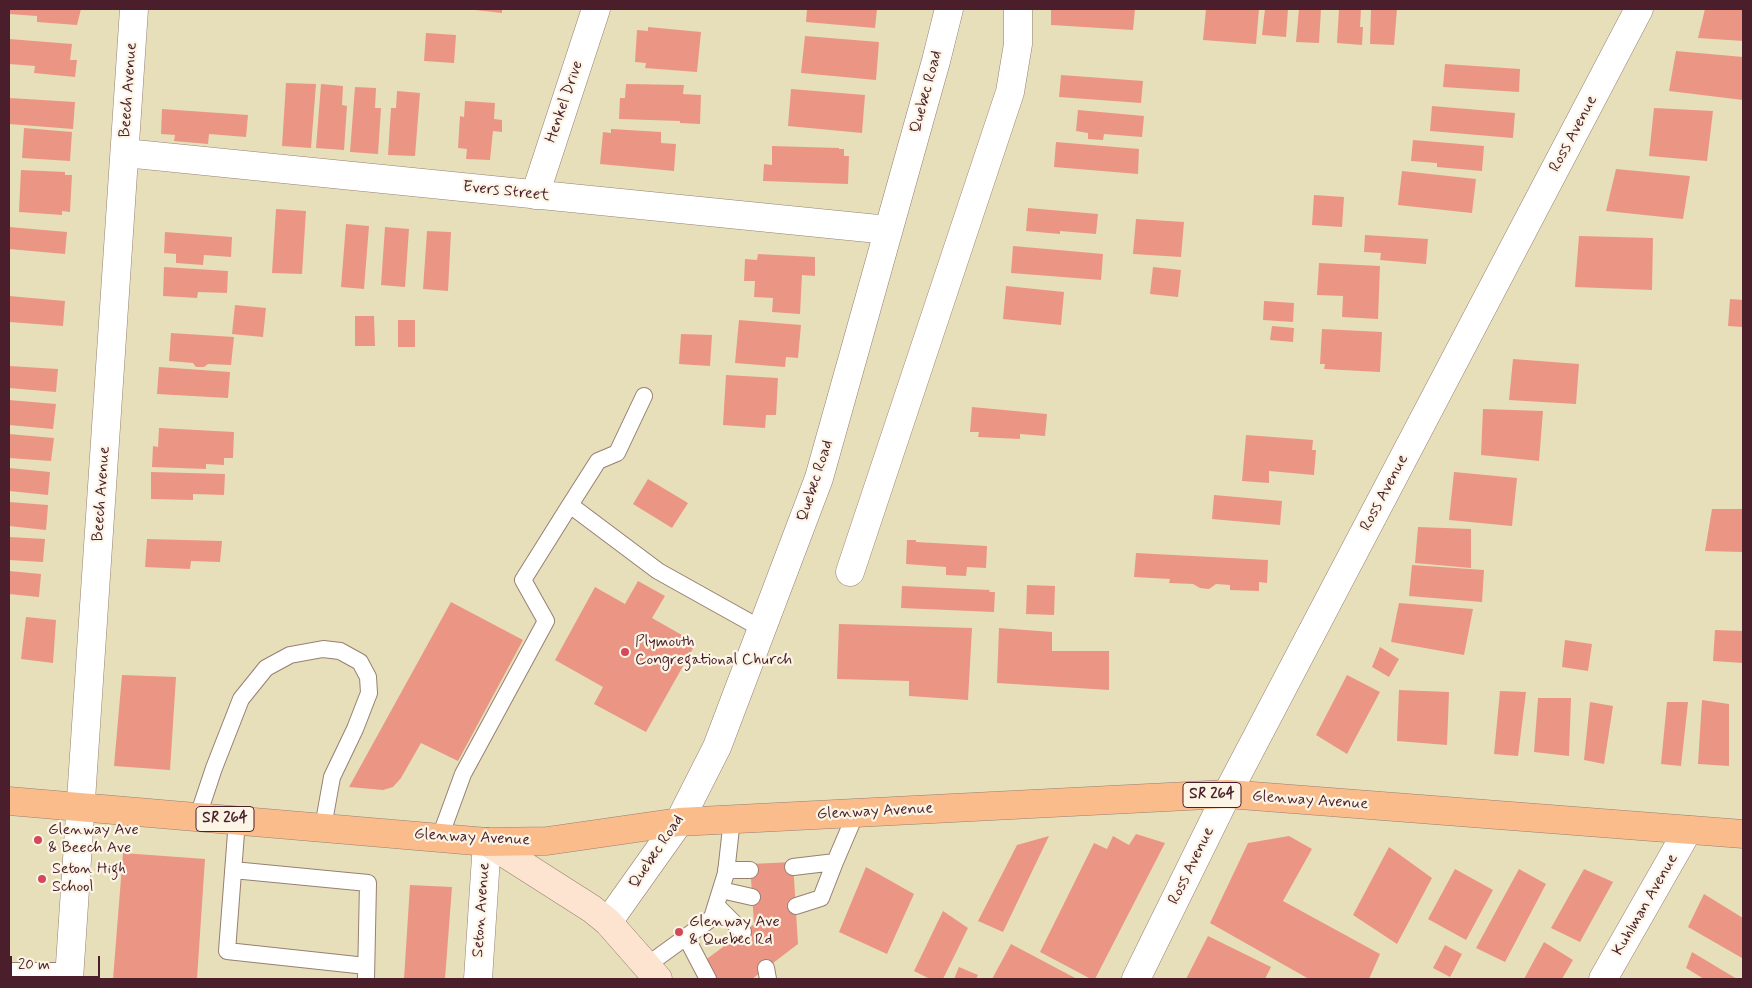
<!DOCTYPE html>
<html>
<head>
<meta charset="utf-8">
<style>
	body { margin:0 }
	#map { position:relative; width:1752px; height:988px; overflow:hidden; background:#e7dfba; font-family:Mynerve,sans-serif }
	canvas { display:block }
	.frame { position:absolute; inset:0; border:10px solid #4a1f2b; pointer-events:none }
	.scale { position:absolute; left:10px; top:956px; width:90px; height:22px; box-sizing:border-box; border:2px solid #4a1f2b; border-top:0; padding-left:6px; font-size:15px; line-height:18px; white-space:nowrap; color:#4a1f2b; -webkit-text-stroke:4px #fcf5e5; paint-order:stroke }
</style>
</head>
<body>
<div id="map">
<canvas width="1752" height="988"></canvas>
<div class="frame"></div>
<div class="scale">20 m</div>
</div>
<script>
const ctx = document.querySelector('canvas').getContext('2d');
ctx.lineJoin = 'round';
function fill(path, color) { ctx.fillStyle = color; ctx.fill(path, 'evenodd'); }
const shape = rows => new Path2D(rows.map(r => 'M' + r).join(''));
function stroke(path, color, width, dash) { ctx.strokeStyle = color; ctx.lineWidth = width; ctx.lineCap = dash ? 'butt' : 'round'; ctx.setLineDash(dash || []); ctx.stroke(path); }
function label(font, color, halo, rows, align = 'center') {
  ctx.font = font + ' Mynerve,sans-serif'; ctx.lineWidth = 4.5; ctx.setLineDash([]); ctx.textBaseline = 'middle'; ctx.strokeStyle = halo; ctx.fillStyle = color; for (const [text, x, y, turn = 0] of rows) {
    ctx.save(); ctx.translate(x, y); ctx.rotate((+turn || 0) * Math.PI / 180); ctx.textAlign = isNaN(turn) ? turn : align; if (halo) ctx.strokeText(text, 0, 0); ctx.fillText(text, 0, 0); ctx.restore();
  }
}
const building = shape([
	[9,9,81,9,77,25,37,22,37,16,9,14],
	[475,9,502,9,502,13,475,10],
	[807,9,877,9,875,28,806,22],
	[1051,9,1135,9,1133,30,1051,25],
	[1206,9,1259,9,1256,44,1203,40],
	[1265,9,1288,9,1286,37,1262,35],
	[1299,9,1321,9,1319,43,1296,42],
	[1339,9,1361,9,1360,27,1363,27,1362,45,1337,43],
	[1371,9,1397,9,1394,45,1370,44],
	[1705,9,1743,9,1743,41,1698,38],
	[648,27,701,32,697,72,645,68,646,63,635,62,637,30,648,31],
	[426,33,456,35,454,63,424,61],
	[805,36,879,42,876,80,801,73],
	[9,39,72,44,70,60,77,60,75,77,34,73,35,66,9,64],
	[1676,51,1743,57,1743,100,1669,91],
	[1445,64,1520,69,1519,92,1443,87],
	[1061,75,1143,81,1141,103,1059,97],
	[286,83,316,84,311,148,282,146],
	[321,84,343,86,342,105,347,106,344,150,316,148],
	[626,84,684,85,683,94,701,95,700,124,680,123,680,121,619,119,620,98,625,98],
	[355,87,376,88,375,108,381,108,378,154,350,152],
	[791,89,865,95,862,133,788,126],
	[397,91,420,93,415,156,388,155,391,108,396,108],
	[9,98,75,102,73,129,9,124],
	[465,101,495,103,494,119,502,120,502,132,493,131,490,160,466,159,467,149,458,148,460,116,464,117],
	[1432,106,1515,113,1513,138,1430,131],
	[1654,108,1713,111,1707,161,1649,156],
	[162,109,248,115,246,137,209,134,208,144,174,141,175,135,161,134],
	[1078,110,1144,116,1142,137,1104,134,1103,140,1088,139,1088,133,1076,131],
	[24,128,72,132,70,161,22,158],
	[611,129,661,132,661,143,676,144,674,171,600,164,603,132,611,133],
	[1413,140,1484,146,1482,171,1437,167,1437,163,1411,161],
	[1056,142,1139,149,1138,174,1054,167],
	[772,146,839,148,839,149,844,149,844,156,849,156,848,184,763,181,764,164,772,165],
	[1616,169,1690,176,1683,219,1606,211],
	[21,170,65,172,65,175,72,175,70,212,62,211,62,215,19,212],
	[1402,171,1476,179,1472,213,1398,205],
	[1314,195,1344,197,1342,227,1312,225],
	[1028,208,1098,214,1096,234,1060,231,1060,234,1026,231],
	[276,209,306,211,302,274,272,273],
	[1136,219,1184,222,1181,257,1133,254],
	[346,224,369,226,364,289,341,287],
	[9,227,67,232,65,254,9,249],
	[385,227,409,229,405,287,381,285],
	[427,231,451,232,448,291,423,289],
	[165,232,232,237,231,257,204,255,203,265,176,263,176,254,164,253],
	[1365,235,1428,239,1426,264,1380,260,1381,253,1364,252],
	[1579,236,1653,238,1652,290,1575,287],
	[1013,246,1103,254,1101,280,1011,273],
	[758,254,815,257,815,276,802,275,800,314,772,312,773,298,754,297,755,281,744,281,745,259,757,260],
	[1319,263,1380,266,1378,319,1342,317,1343,296,1317,295],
	[164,267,228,271,227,293,198,292,197,298,163,296],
	[1153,267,1181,270,1178,297,1150,294],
	[1006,286,1064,292,1061,325,1003,319],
	[9,296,65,301,63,326,9,322],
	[1730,299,1743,300,1743,327,1728,326],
	[1264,301,1294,303,1293,322,1263,320],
	[235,305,266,308,263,337,232,334],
	[355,316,374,316,375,346,355,346],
	[398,320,415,320,415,347,398,347],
	[739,320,801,325,798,358,786,357,785,367,735,363],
	[1272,326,1294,328,1293,342,1270,340],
	[1322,329,1382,332,1380,372,1324,369,1325,364,1320,364],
	[171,333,234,337,231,365,208,364,204,367,196,367,193,363,169,361],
	[681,334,712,335,710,366,679,364],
	[1513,359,1579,364,1576,404,1509,400],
	[9,366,58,369,56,392,9,388],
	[159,367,230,372,228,398,157,394],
	[726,375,778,378,776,415,766,415,765,428,723,425],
	[9,400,56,404,53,429,9,425],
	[972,407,1047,414,1045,436,1020,434,1020,439,978,437,979,432,970,432],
	[1483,409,1543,411,1539,461,1481,455],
	[159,428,234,432,233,458,224,458,224,465,206,464,206,469,152,467,153,446,158,447],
	[9,434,54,438,51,461,9,458],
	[1246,435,1313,440,1312,450,1316,450,1314,475,1269,471,1269,483,1242,481],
	[9,468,50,472,48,495,9,491],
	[151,472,225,474,224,495,193,494,193,500,151,499],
	[1454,472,1517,478,1512,526,1449,520],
	[648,479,688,503,672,528,633,504],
	[1214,495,1282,501,1280,525,1212,519],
	[9,502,48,505,46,530,9,526],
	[1712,509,1743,509,1743,552,1705,551],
	[1418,527,1471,529,1471,568,1415,563],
	[9,537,45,539,43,562,9,560],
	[147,539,222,541,220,562,191,561,190,569,145,567],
	[907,540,916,540,916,542,987,546,986,568,967,567,966,576,946,575,946,567,906,564],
	[1136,553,1268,560,1267,583,1259,582,1259,591,1230,590,1230,585,1216,584,1209,589,1200,588,1193,584,1169,583,1170,579,1134,577],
	[1412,565,1484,570,1482,602,1409,596],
	[9,571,41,574,39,597,9,594],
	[638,581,665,596,652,618,696,643,646,732,594,704,603,687,555,660,595,587,625,604],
	[1027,585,1055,586,1054,615,1026,614],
	[902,586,990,590,989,592,995,592,994,612,901,608],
	[451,602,523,640,458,761,421,743,401,778,393,787,383,790,349,787],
	[1399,603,1473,609,1464,655,1391,642],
	[26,617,56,620,53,663,21,659],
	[839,624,972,628,968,700,909,696,909,681,837,679],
	[999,628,1052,632,1052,651,1109,651,1109,690,997,683],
	[1715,630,1743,631,1743,663,1713,661],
	[1565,640,1592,644,1588,671,1562,667],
	[1380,647,1399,659,1389,677,1372,667],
	[122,675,176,677,170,770,114,766],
	[1347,675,1380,692,1347,754,1316,735],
	[1399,690,1449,692,1447,745,1397,741],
	[1500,691,1526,692,1518,756,1494,754],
	[1538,698,1571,698,1569,756,1534,752],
	[1702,700,1729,704,1729,766,1698,764],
	[1590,702,1613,706,1604,764,1584,760],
	[1667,702,1688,702,1681,766,1661,764],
	[1136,834,1165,843,1095,979,1091,979,1040,952,1094,843,1107,849,1113,836,1129,845],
	[1049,836,1003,932,978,921,1017,845],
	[1289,836,1312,849,1283,901,1380,954,1369,979,1309,979,1210,923,1248,843],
	[1389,847,1432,878,1397,944,1353,915],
	[123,853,205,859,197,979,113,979],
	[793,862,798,944,752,979,717,979,704,961,754,924,750,864],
	[866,867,914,894,887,954,839,932],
	[1455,869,1493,890,1466,940,1428,919],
	[1519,869,1546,884,1505,962,1476,948],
	[1584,869,1613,882,1580,942,1551,928],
	[410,885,452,887,445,979,404,979],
	[1704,894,1743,918,1743,954,1742,958,1688,927],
	[943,911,968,928,943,979,930,979,914,971],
	[1208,936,1271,967,1265,979,1186,979],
	[1544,942,1573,960,1562,979,1524,979],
	[1011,944,1077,979,992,979],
	[1445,945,1462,954,1450,977,1433,968],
	[1692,952,1737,979,1704,979,1686,968],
	[959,967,978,975,976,979,954,979]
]);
const service = shape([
	[570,505,598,461,617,453,644,396],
	[198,816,214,768,241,699,266,668,290,655,323,649,340,651,360,662,368,677,369,693,355,729,332,777,323,827],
	[237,820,227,951,366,966],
	[440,837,463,774,546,621,523,580,570,505,658,571,762,629],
	[793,867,835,862,856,813],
	[233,870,368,883,366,979],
	[726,870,750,870],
	[721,890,752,897],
	[716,905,743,932],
	[796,906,821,898,835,862],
	[686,937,708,979],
	[646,966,712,918,726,873,732,819],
	[766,968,768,979],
	[9,971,69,971]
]);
const minor = shape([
	[125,153,888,230],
	[535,195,596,9],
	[850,572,1010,92,1018,44,1018,9],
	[69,979,134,9],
	[478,979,487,842],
	[1136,979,1227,794,1639,9],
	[1603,979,1688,830]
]);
const tertiary = shape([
	[608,922,679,822,717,747,819,478,936,61,949,9]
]);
const secondary = shape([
	[487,842,592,909,608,922,658,979]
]);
const primary = shape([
	[9,801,487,842,547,841,679,822,1227,794,1743,834]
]);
const markers = [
	[625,652,5,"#d1495b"],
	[38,840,5,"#d1495b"],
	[42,879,5,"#d1495b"],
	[679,932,5,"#d1495b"]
];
const shields = [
	[1212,795,58],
	[225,819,58]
];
const shieldNames = [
	["SR 264",1212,795],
	["SR 264",225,819]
];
const streetNames = [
	["Beech Avenue",129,90,-86],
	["Quebec Road",927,92,-75],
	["Henkel Drive",565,102,-71],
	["Ross Avenue",1574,134,-62],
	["Evers Street",506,192,6],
	["Quebec Road",816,481,-72],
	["Ross Avenue",1385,493,-62],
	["Beech Avenue",102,494,-86],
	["Glenway Avenue",1310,801,4],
	["Glenway Avenue",875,812,-3],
	["Glenway Avenue",472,838,3],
	["Quebec Road",657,852,-56],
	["Ross Avenue",1192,866,-64],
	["Kuhlman Avenue",1646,905,-60],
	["Seton Avenue",482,910,-86]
];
const poiNames = [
	["Plymouth",635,643],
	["Congregational Church",635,661],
	["Glenway Ave",48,831],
	["& Beech Ave",48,849],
	["Seton High",52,870],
	["School",52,888],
	["Glenway Ave",689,923],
	["& Quebec Rd",689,941]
];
fill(building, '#eb9684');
stroke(service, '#987f72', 18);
stroke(minor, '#987f72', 29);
stroke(tertiary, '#987f72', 29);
stroke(secondary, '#987f72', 29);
stroke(primary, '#987f72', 29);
stroke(service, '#fff', 16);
stroke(minor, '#fff', 28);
stroke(tertiary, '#fff', 28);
stroke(secondary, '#fde4d1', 28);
stroke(primary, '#fabc8b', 28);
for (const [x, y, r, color] of markers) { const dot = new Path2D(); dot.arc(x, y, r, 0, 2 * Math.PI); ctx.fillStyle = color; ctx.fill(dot); stroke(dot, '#fcf5e5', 2); }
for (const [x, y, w] of shields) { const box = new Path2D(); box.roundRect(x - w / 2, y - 12.5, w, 25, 4); ctx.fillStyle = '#fcf5e5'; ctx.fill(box); stroke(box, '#4a1f2b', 1); }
label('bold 15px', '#4a1f2b', null, shieldNames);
label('16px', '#4a1f2b', '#fcf5e5', streetNames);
label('16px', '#4a1f2b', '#fcf5e5', poiNames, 'left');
</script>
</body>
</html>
